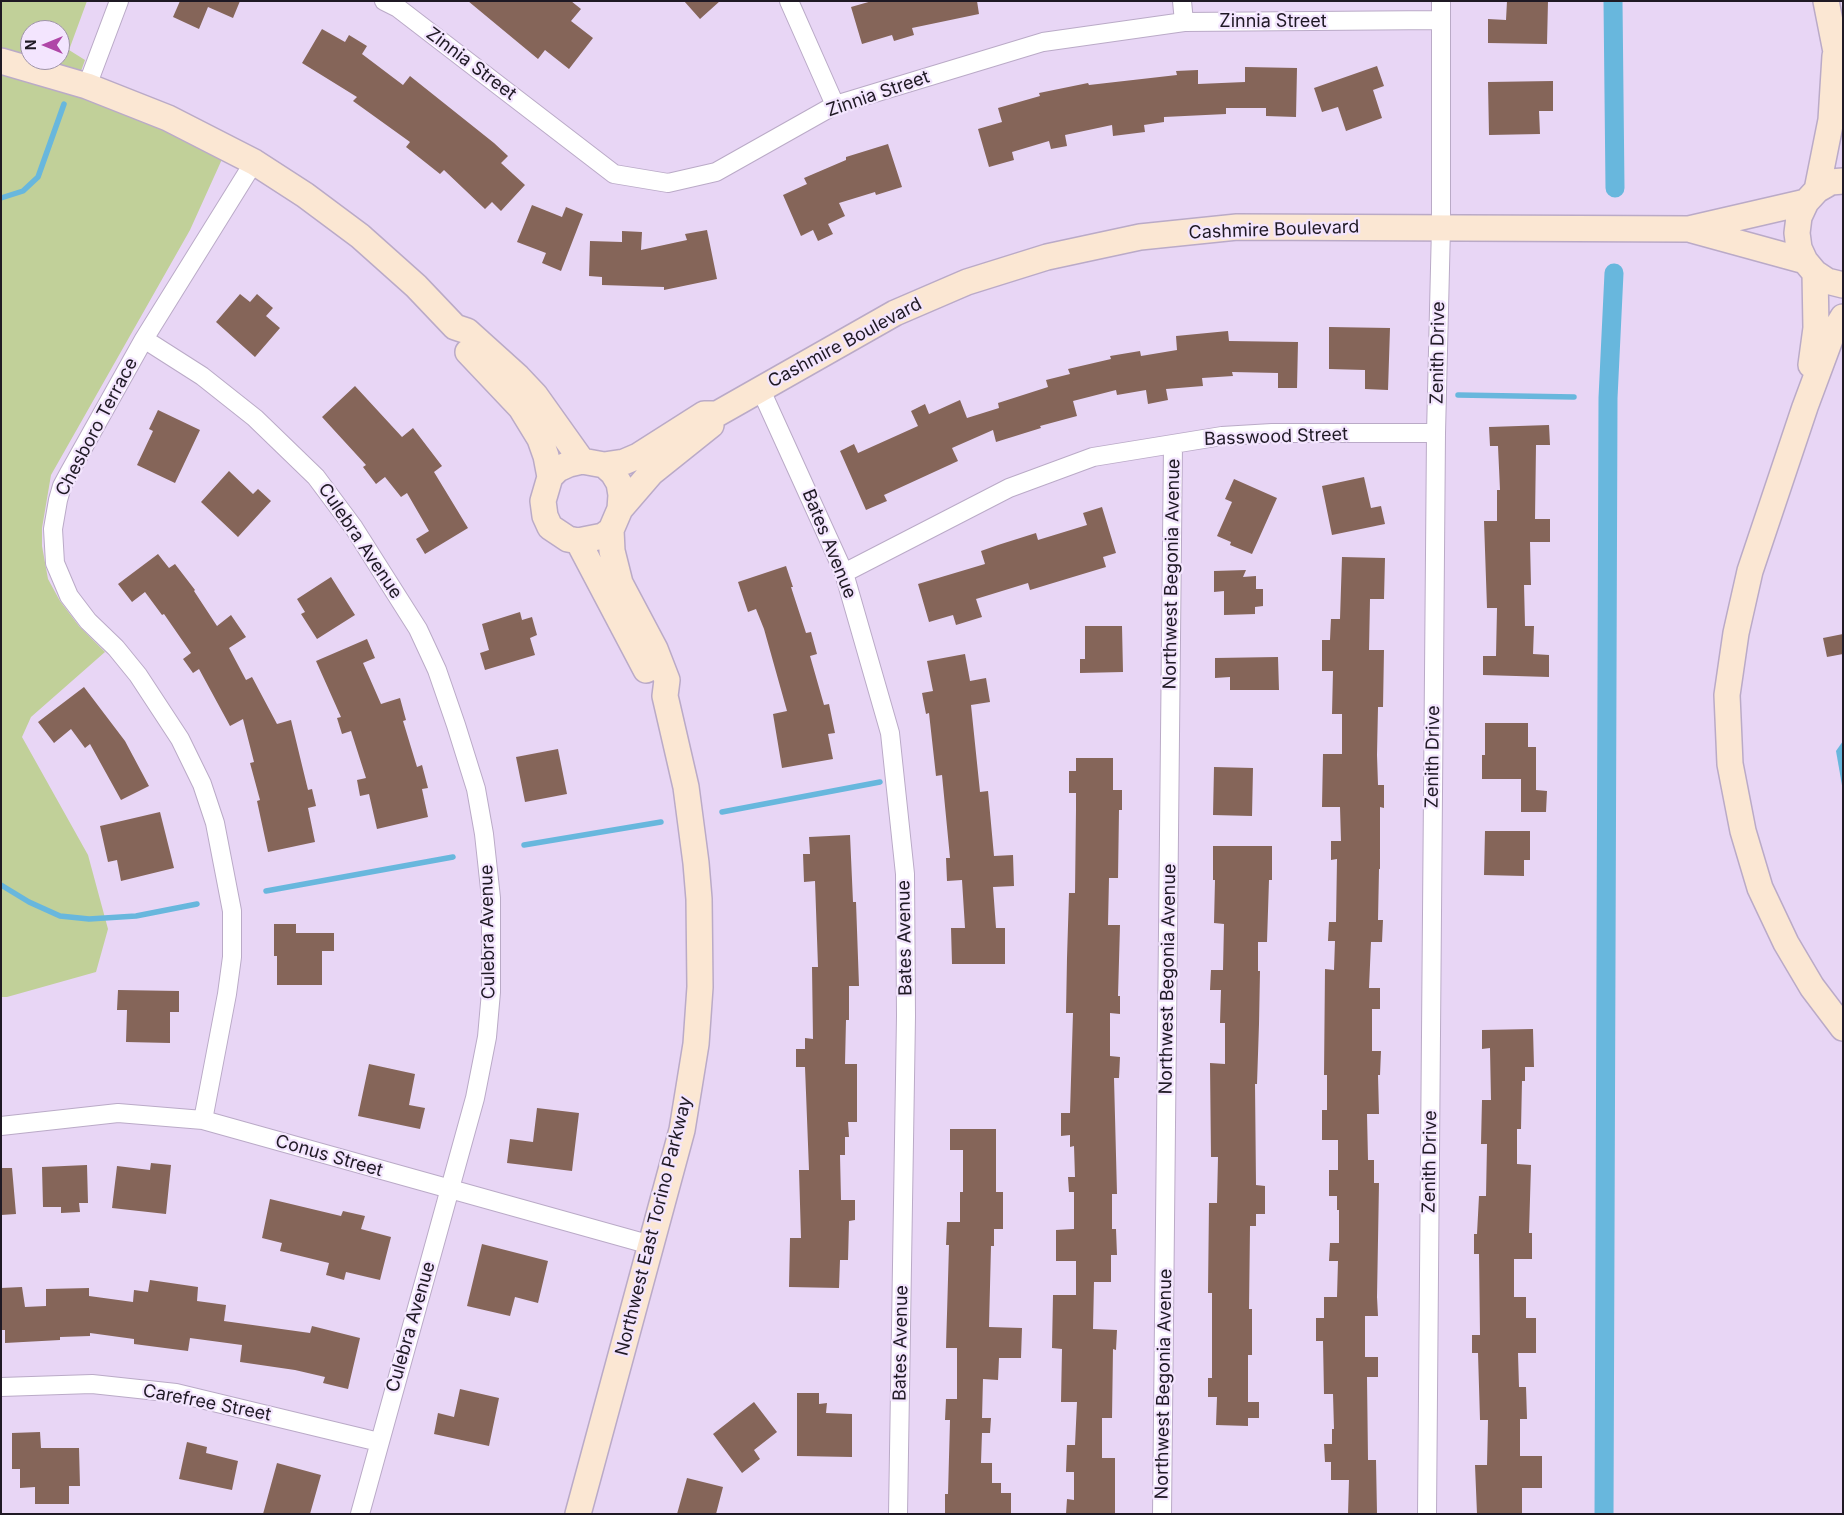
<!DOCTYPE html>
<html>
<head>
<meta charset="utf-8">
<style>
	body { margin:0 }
	#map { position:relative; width:1844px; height:1515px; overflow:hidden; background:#e8d6f5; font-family:Inter,sans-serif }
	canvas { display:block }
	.frame { position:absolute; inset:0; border:2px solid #1f1924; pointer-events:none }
	.north { position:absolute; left:20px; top:20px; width:50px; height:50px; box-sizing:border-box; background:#f3e5fe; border:1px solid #9e93a7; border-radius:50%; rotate:270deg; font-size:14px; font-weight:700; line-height:20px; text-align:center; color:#1f1924 }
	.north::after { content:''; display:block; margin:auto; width:18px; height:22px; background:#af46a7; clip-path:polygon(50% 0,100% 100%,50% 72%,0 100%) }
</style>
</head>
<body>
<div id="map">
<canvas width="1844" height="1515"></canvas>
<div class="frame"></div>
<div class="north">N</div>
</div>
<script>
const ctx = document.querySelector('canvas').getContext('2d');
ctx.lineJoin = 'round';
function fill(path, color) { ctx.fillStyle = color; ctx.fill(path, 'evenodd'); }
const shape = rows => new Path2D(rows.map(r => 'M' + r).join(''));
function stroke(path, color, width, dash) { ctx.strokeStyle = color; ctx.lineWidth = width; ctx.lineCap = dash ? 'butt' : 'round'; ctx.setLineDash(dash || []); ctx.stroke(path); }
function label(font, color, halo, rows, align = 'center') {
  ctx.font = font + ' Inter,sans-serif'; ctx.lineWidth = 4.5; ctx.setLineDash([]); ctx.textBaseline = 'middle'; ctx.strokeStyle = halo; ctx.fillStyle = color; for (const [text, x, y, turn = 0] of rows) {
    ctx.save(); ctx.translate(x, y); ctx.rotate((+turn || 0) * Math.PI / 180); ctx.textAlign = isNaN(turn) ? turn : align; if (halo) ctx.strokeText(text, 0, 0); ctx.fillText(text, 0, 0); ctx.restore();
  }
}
const green = shape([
	[1,1,87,1,69,50,85,60,80,74,31,60,60,60,60,30,30,30,30,60,1,51],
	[1,72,83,95,163,127,223,157,190,230,51,475,42,528,42,546,48,579,60,601,79,626,105,652,31,717,22,737,88,855,108,929,96,972,7,997,1,997]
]);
const water = shape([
	[1843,741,1843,791,1836,751]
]);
const stream = shape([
	[1,198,23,191,38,177,64,104],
	[1458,395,1574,397],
	[722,812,880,782],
	[524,845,661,822],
	[1,885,29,902,60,916,89,919,136,916,197,904],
	[266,891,453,857]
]);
const canal = shape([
	[1613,1,1615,188],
	[1604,1514,1608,398,1614,273]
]);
const building = shape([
	[180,1,240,1,233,18,208,7,199,29,173,17],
	[468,1,571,1,581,9,571,21,593,38,569,69,545,50,538,59],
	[684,1,720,1,700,19],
	[872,1,977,1,979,14,912,28,914,35,894,41,892,35,862,44,851,7],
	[1507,1,1548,1,1547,44,1488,43,1488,19,1506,20],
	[322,29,345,42,349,35,367,46,362,54,403,85,410,76,425,88,494,143,508,156,501,163,525,185,501,211,492,202,485,209,444,170,440,174,406,147,410,142,353,101,357,97,302,63],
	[1377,66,1384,86,1373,90,1382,118,1346,131,1338,107,1322,112,1314,88],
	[1245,67,1297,68,1296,117,1266,116,1266,108,1226,108,1226,114,1164,117,1164,122,1144,125,1145,132,1113,136,1112,125,1065,135,1067,146,1051,149,1049,141,1012,152,1014,160,989,167,978,129,1002,122,998,108,1040,96,1039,93,1088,83,1089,85,1177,75,1176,71,1198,70,1198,84,1245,82],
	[1553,81,1553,111,1539,111,1540,134,1489,135,1488,82],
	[888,144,902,187,876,195,875,192,839,203,845,216,828,224,833,234,818,241,813,230,801,236,783,195,807,184,804,178,846,160,846,157],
	[532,205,562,217,566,207,583,214,561,271,542,263,546,253,517,242],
	[707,230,717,279,664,290,664,287,602,285,602,277,589,276,590,241,622,242,622,231,642,232,641,250,687,240,685,234],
	[240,294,250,302,257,294,273,308,266,316,280,328,255,357,216,322],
	[1329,327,1390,328,1388,390,1365,389,1365,370,1329,369],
	[1228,331,1229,341,1298,342,1297,388,1278,388,1278,373,1232,372,1233,376,1202,378,1203,386,1166,389,1168,400,1148,404,1146,390,1117,395,1116,390,1073,401,1077,416,1040,426,1041,428,996,442,993,430,952,448,958,461,884,495,887,501,866,510,840,451,854,444,858,453,918,426,911,411,925,404,929,414,960,400,967,418,999,408,998,403,1048,387,1046,380,1070,374,1068,369,1111,359,1110,356,1140,351,1141,356,1177,350,1176,336],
	[355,386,402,437,413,428,442,466,434,472,468,528,425,554,416,539,429,531,407,493,401,497,385,477,376,484,363,467,366,465,322,417],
	[158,410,200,430,175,483,137,465,153,431,149,429],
	[1549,425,1550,445,1536,445,1535,519,1550,519,1550,542,1530,542,1531,585,1524,585,1525,626,1534,626,1533,654,1549,655,1549,677,1483,675,1483,656,1496,656,1497,608,1487,608,1484,521,1497,521,1497,490,1500,490,1498,446,1490,446,1489,427],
	[229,471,253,494,258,489,271,501,238,537,201,502],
	[1364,477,1371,508,1381,506,1385,524,1332,535,1322,486],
	[1234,479,1277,498,1252,554,1230,545,1231,542,1217,536,1232,502,1225,499],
	[1102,507,1116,553,1103,557,1106,567,1030,590,1028,583,976,599,982,617,956,625,953,615,929,622,918,584,985,564,981,551,998,545,1036,533,1038,540,1087,525,1083,513],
	[158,554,169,568,175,564,195,590,194,591,217,626,231,615,246,637,229,648,246,680,252,677,277,724,291,720,308,790,312,789,316,806,308,808,315,842,268,852,257,801,260,800,250,763,254,762,243,719,230,726,199,669,193,673,183,659,191,653,164,614,162,615,145,592,132,602,118,584],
	[1342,557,1385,558,1384,599,1370,599,1369,650,1384,650,1383,707,1378,707,1377,755,1378,785,1384,785,1384,808,1380,807,1380,869,1379,869,1378,920,1383,920,1382,942,1371,942,1369,988,1380,988,1380,1009,1372,1009,1372,1051,1381,1051,1380,1075,1378,1075,1379,1114,1367,1114,1368,1160,1374,1160,1374,1183,1379,1183,1377,1297,1378,1316,1365,1316,1365,1357,1378,1357,1378,1377,1367,1377,1368,1460,1376,1460,1377,1514,1348,1514,1349,1480,1331,1480,1331,1462,1325,1462,1324,1444,1332,1444,1332,1429,1334,1429,1333,1394,1324,1394,1323,1341,1316,1341,1316,1318,1324,1318,1324,1297,1337,1297,1338,1261,1329,1261,1330,1243,1339,1243,1339,1210,1337,1210,1337,1196,1329,1196,1329,1170,1338,1170,1338,1140,1322,1140,1322,1110,1327,1110,1327,1075,1324,1075,1325,969,1334,970,1335,941,1328,941,1329,922,1336,922,1337,859,1331,860,1331,841,1341,841,1340,807,1322,807,1323,754,1342,754,1342,714,1332,714,1333,671,1322,671,1322,640,1330,640,1331,619,1340,619],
	[786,566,793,587,791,587,806,633,811,632,817,654,810,656,824,705,829,704,835,733,828,734,833,759,782,768,773,714,787,711,764,629,756,609,748,612,738,582],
	[1246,570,1243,577,1256,576,1256,589,1263,589,1263,606,1255,607,1255,614,1224,615,1224,591,1214,592,1214,571],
	[331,577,355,615,317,639,301,614,305,612,297,599],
	[520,612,522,620,532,617,537,635,530,638,535,655,485,670,480,653,489,650,482,624],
	[1085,626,1122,626,1123,672,1080,673,1080,659,1085,659],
	[1843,634,1843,654,1827,657,1823,638],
	[367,639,375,658,363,663,381,704,400,698,406,720,403,721,417,767,422,765,428,788,422,789,428,817,377,829,369,794,360,796,357,780,366,778,351,731,342,734,337,718,341,717,316,661],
	[965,654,970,681,986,678,990,702,971,705,980,792,988,791,994,856,1013,855,1014,886,993,887,996,928,1005,928,1005,964,952,964,951,928,965,928,962,880,947,881,946,858,950,858,942,775,936,776,929,713,926,714,922,693,933,691,927,661],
	[1278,657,1279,690,1230,690,1230,677,1215,678,1215,658],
	[84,687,125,741,149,786,121,800,90,744,85,748,71,729,54,743,38,722],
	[1485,723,1528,723,1528,747,1536,747,1536,790,1547,791,1546,812,1521,812,1521,779,1482,779,1482,755,1485,755],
	[558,749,567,794,525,802,516,757],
	[1076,758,1113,758,1113,790,1122,790,1122,810,1119,810,1118,878,1109,878,1108,925,1120,925,1118,996,1120,996,1120,1014,1110,1013,1110,1056,1120,1057,1119,1078,1114,1078,1117,1194,1112,1194,1112,1229,1116,1229,1117,1255,1111,1255,1111,1282,1094,1282,1093,1329,1117,1330,1116,1350,1113,1349,1112,1418,1102,1418,1102,1458,1115,1458,1115,1514,1066,1514,1067,1499,1074,1500,1074,1472,1066,1472,1067,1445,1075,1445,1077,1402,1061,1402,1062,1349,1052,1348,1053,1295,1076,1295,1076,1261,1056,1261,1056,1230,1074,1229,1074,1192,1069,1192,1068,1177,1075,1177,1074,1146,1070,1147,1070,1135,1061,1136,1061,1113,1070,1113,1073,1013,1066,1013,1067,958,1069,893,1075,893,1076,810,1076,793,1069,793,1069,771,1076,771],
	[1214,767,1253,768,1252,816,1213,815],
	[160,812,174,868,121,881,117,860,108,862,100,826],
	[1485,831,1530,831,1530,860,1524,860,1524,876,1484,875],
	[850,835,853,902,856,902,859,986,849,986,849,1020,846,1020,845,1064,857,1064,857,1122,848,1122,849,1137,845,1137,845,1155,840,1155,841,1200,855,1200,855,1220,849,1221,848,1260,840,1260,839,1288,789,1287,790,1238,801,1238,799,1170,809,1170,805,1067,796,1067,796,1049,805,1049,805,1038,813,1039,812,967,818,967,815,881,804,882,803,854,810,854,809,837],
	[1213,846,1272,846,1272,880,1269,880,1267,942,1258,942,1258,971,1260,971,1259,1024,1257,1084,1255,1084,1256,1185,1265,1186,1265,1214,1256,1214,1256,1226,1250,1226,1249,1309,1252,1309,1252,1355,1248,1355,1248,1402,1259,1402,1259,1418,1248,1418,1248,1426,1216,1425,1217,1397,1208,1397,1208,1378,1212,1378,1212,1293,1208,1293,1209,1203,1217,1203,1218,1157,1211,1157,1210,1063,1225,1064,1225,1023,1220,1023,1221,990,1210,990,1211,970,1223,970,1224,924,1214,923,1215,880,1213,880],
	[274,924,296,924,296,933,334,933,334,951,322,951,322,985,277,985,277,956,274,956],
	[118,990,179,991,179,1012,170,1012,170,1043,126,1042,127,1010,117,1010],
	[1533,1029,1534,1067,1525,1067,1525,1081,1522,1081,1521,1129,1517,1129,1517,1164,1531,1165,1529,1233,1532,1233,1532,1259,1514,1259,1514,1297,1526,1297,1526,1318,1536,1318,1536,1353,1518,1353,1519,1387,1526,1387,1527,1419,1520,1419,1520,1456,1542,1456,1542,1488,1522,1488,1522,1514,1477,1514,1475,1465,1487,1465,1488,1420,1480,1420,1478,1353,1472,1353,1472,1335,1480,1335,1479,1254,1474,1254,1474,1234,1477,1234,1479,1196,1486,1196,1487,1144,1481,1144,1482,1100,1491,1100,1490,1048,1482,1049,1482,1030],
	[369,1064,415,1074,409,1105,425,1108,420,1129,358,1116],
	[537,1108,579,1113,572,1171,507,1163,510,1139,533,1142],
	[950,1129,996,1129,996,1192,1003,1192,1003,1229,994,1229,994,1246,991,1246,989,1327,1022,1328,1021,1358,999,1358,998,1380,983,1379,982,1418,991,1418,990,1433,982,1433,981,1463,992,1463,992,1483,1001,1483,1001,1493,1011,1493,1011,1514,945,1514,945,1494,948,1494,950,1420,945,1420,946,1399,957,1399,957,1348,946,1348,949,1245,946,1245,947,1222,960,1222,960,1192,963,1192,963,1150,950,1150],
	[151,1163,171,1165,166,1214,112,1208,117,1166,150,1170],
	[87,1165,88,1203,79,1203,80,1212,61,1213,61,1207,43,1207,42,1167],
	[1,1168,12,1168,16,1214,1,1215],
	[270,1199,341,1216,343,1211,365,1216,361,1229,391,1237,380,1280,346,1272,344,1280,326,1275,329,1263,280,1251,282,1243,262,1238],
	[482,1244,548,1261,538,1303,515,1297,510,1316,467,1306],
	[150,1280,198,1287,197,1301,226,1305,224,1321,310,1333,312,1326,360,1338,348,1389,323,1383,325,1377,295,1370,240,1362,242,1345,190,1338,188,1351,134,1344,134,1339,90,1333,90,1336,60,1337,60,1340,5,1343,5,1330,1,1330,1,1288,22,1287,25,1307,46,1306,46,1289,89,1288,89,1296,133,1302,134,1290,148,1292],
	[460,1389,499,1398,489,1446,434,1434,438,1413,454,1417],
	[797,1393,819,1393,819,1404,827,1403,826,1413,852,1414,852,1457,797,1456],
	[754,1402,777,1432,754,1450,760,1459,742,1473,713,1434],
	[40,1432,41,1448,79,1448,80,1486,69,1486,69,1504,35,1504,35,1487,20,1488,20,1469,12,1469,12,1433],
	[187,1442,207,1447,206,1453,238,1461,232,1490,179,1479],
	[277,1463,321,1475,310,1514,263,1514],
	[687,1478,723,1487,716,1514,677,1514]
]);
const street = shape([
	[384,1,398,8,614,174,668,183,716,172,835,105,1043,42,1184,22,1441,20],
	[789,1,835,105],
	[1182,1,1184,22],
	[87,86,119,1],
	[144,339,202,376,255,418,316,477,354,528,418,629,437,670,456,725,476,789,484,834,491,898,491,992,487,1037,475,1098,360,1514],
	[760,388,844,573,890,733,905,874,906,1016,898,1514],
	[844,573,1009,488,1093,457,1222,436,1272,433,1436,433],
	[203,1120,227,994,232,957,232,911,215,823,202,784,180,739,138,675,116,648,88,621,69,596,55,563,53,529,58,500,62,486,69,473,144,339,254,162],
	[1,1126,118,1113,203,1120,651,1245],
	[1,1387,92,1384,176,1393,379,1442],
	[1162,1514,1173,444],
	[1427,1514,1436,433,1441,227,1441,1]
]);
const secondary = shape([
	[1826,1,1840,72],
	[1,61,87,86,168,118,254,162,305,195,360,236,416,286,455,327,467,331,518,377,535,395,582,461],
	[1843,181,1831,182,1817,190,1806,202,1799,217,1797,233,1799,248,1805,261,1815,273,1827,281,1843,285],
	[1817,190,1831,120,1835,56],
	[1692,230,1805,261],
	[1843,317,1831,337,1805,407,1750,571,1736,633,1727,695,1730,764,1743,831,1760,888,1786,943,1812,987,1843,1028],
	[468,352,521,408,540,439,546,456,550,477],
	[1811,365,1816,328,1815,273],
	[582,461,604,465,613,473,619,483,621,495,620,509,611,530,603,536,578,541,568,539,550,527,545,516,543,501,550,477,558,469,569,464,582,461],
	[604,465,624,462,638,456,704,414,717,414,895,313,967,282,1047,257,1140,237,1237,227,1689,229,1806,202],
	[620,509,651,473,711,425],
	[578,541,646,670],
	[578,1514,682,1130,696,1044,700,987,699,899,696,863,686,787,665,696,667,680,655,649,620,583,612,551,611,530]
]);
const streetNames = [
	["Zinnia Street",1273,22],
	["Zinnia Street",471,64,37],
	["Zinnia Street",878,94,-19],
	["Cashmire Boulevard",1274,230,-2],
	["Cashmire Boulevard",845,343,-28],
	["Zenith Drive",1438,353,-89],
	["Chesboro Terrace",97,427,-62],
	["Basswood Street",1276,437,-2],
	["Culebra Avenue",360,541,56],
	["Bates Avenue",829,544,68],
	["Northwest Begonia Avenue",1172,574,-89],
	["Zenith Drive",1433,757,-89],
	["Culebra Avenue",488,932,-91],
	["Bates Avenue",905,938,-91],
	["Northwest Begonia Avenue",1168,979,-89],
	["Conus Street",329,1156,16],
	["Zenith Drive",1430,1162,-89],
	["Northwest East Torino Parkway",654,1226,-76],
	["Culebra Avenue",411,1327,-74],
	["Bates Avenue",901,1343,-89],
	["Northwest Begonia Avenue",1164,1384,-89],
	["Carefree Street",207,1403,11]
];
fill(green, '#c1d099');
fill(water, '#68b7dd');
stroke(stream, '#68b7dd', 5.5);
stroke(canal, '#68b7dd', 19);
fill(building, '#856559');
stroke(street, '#baaac7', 20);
stroke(secondary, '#baaac7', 28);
stroke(street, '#fff', 18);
stroke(secondary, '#fbe7d3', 25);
label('18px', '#1f1924', '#f3e5fe', streetNames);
</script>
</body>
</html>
